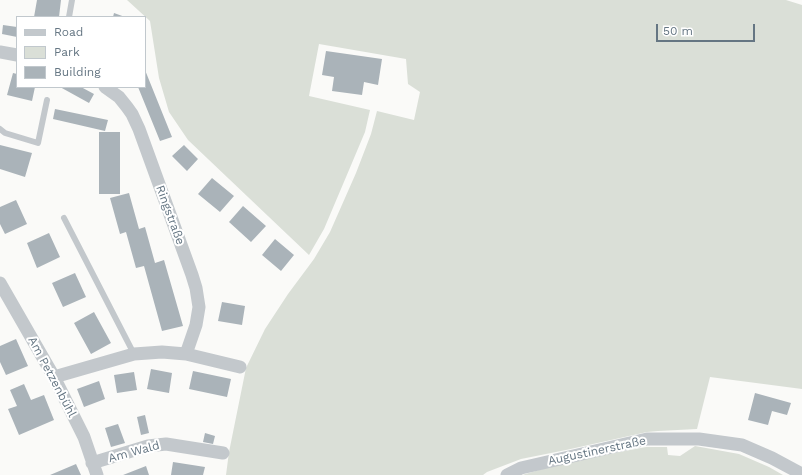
<!DOCTYPE html>
<html>
<head>
<meta charset="utf-8">
<style>
	body { margin:0 }
	#map { position:relative; width:802px; height:475px; overflow:hidden; background:#fafaf8; font-family:"Work Sans",sans-serif }
	canvas { display:block }
	.legend { position:absolute; left:16px; top:16px; width:130px; height:72px; box-sizing:border-box; background:#fff; border:1px solid #c1c8cd; margin:0; padding:5px 7px; list-style:none; font-size:12px; color:#657683 }
	.legend li { display:flex; align-items:center; gap:8px; height:20px }
	.legend b { width:20px; border:1px solid #c1c8cd }
	.scale { position:absolute; left:656px; top:24px; width:99px; height:18px; box-sizing:border-box; border:2px solid #657683; border-top:0; padding-left:5px; font-size:12px; line-height:14px; white-space:nowrap; color:#657683; -webkit-text-stroke:3px #fff; paint-order:stroke }
</style>
</head>
<body>
<div id="map">
<canvas width="802" height="475"></canvas>
<ul class="legend">
<li><b style="height:5px;background:#c3c8cc"></b>Road</li>
<li><b style="height:11px;background:#dadfd7"></b>Park</li>
<li><b style="height:11px;background:#aab3b9"></b>Building</li>
</ul>
<div class="scale">50 m</div>
</div>
<script>
const ctx = document.querySelector('canvas').getContext('2d');
ctx.lineJoin = 'round';
function fill(path, color) { ctx.fillStyle = color; ctx.fill(path, 'evenodd'); }
const shape = rows => new Path2D(rows.map(r => 'M' + r).join(''));
function stroke(path, color, width, dash) { ctx.strokeStyle = color; ctx.lineWidth = width; ctx.lineCap = dash ? 'butt' : 'round'; ctx.setLineDash(dash || []); ctx.stroke(path); }
function label(font, color, halo, rows, align = 'center') {
  ctx.font = font + ' "Work Sans",sans-serif'; ctx.lineWidth = 4; ctx.setLineDash([]); ctx.textBaseline = 'middle'; ctx.strokeStyle = halo; ctx.fillStyle = color; for (const [text, x, y, turn = 0] of rows) {
    ctx.save(); ctx.translate(x, y); ctx.rotate((+turn || 0) * Math.PI / 180); ctx.textAlign = isNaN(turn) ? turn : align; if (halo) ctx.strokeText(text, 0, 0); ctx.fillText(text, 0, 0); ctx.restore();
  }
}
const green = shape([
	[127,0,786,0,802,5,802,389,710,377,697,429,658,431,647,432,566,450,521,459,487,472,483,475,226,475,229,452,246,368,265,329,288,294,314,259,330,232,356,173,371,134,377,111,414,120,420,92,408,84,406,59,319,44,309,96,370,110,365,132,349,170,324,229,309,255,188,140,169,112,159,78,150,21],
	[695,446,739,454,769,467,783,475,522,475,566,462,646,447,667,447,668,455,680,456]
]);
const building = shape([
	[37,0,61,0,59,17,34,17],
	[114,13,125,17,113,17],
	[3,25,17,27,17,37,2,34],
	[326,51,382,59,378,85,364,82,362,95,332,91,334,77,322,75],
	[145,70,172,137,160,141,138,87,145,87],
	[13,73,17,74,17,87,35,87,32,101,7,95],
	[60,87,81,87,94,94,89,103],
	[55,109,108,120,105,131,53,119],
	[99,132,120,132,120,194,99,194],
	[0,145,32,153,25,177,0,169],
	[184,145,198,159,187,171,172,156],
	[212,178,234,196,220,212,198,194],
	[129,193,139,229,145,227,155,263,164,260,183,326,162,331,144,266,136,268,126,232,120,234,110,198],
	[16,200,27,224,5,234,0,224,0,207],
	[243,206,266,226,251,242,229,222],
	[49,233,60,257,37,268,27,243],
	[275,239,294,255,281,271,262,255],
	[75,273,86,297,63,307,52,283],
	[222,302,245,306,242,325,218,321],
	[94,312,111,343,91,354,74,323],
	[16,339,28,366,6,375,0,362,0,346],
	[151,369,172,373,169,393,147,389],
	[193,371,231,379,227,397,189,389],
	[134,372,137,390,117,393,114,375],
	[99,381,105,399,84,407,77,389],
	[24,384,31,400,44,395,54,420,19,435,8,409,17,406,10,390],
	[755,393,791,403,787,415,772,411,768,425,748,420],
	[145,415,149,433,141,435,137,417],
	[118,424,125,443,111,447,105,428],
	[205,433,215,436,213,444,203,442],
	[173,462,205,467,203,475,171,475],
	[76,464,81,475,50,475],
	[146,466,149,475,123,475]
]);
const service = shape([
	[69,17,72,0],
	[0,129,5,133,38,143,47,100],
	[64,218,134,354]
]);
const minor = shape([
	[0,52,17,55],
	[0,283,54,377,84,437,97,475],
	[186,354,240,367],
	[54,377,134,354,162,352,186,354,196,325,199,307,196,288,192,275,139,129,132,114,127,107,119,97,105,87],
	[92,463,148,446,166,444,223,453],
	[507,475,521,468,647,439,699,439,742,445,772,458,802,474]
]);
const streetNames = [
	["Ringstraße",170,215,70],
	["Am Petzenbühl",52,377,62],
	["Augustinerstraße",597,451,-12],
	["Am Wald",134,452,-15]
];
fill(green, '#dadfd7');
fill(building, '#aab3b9');
stroke(service, '#c3c8cc', 6);
stroke(minor, '#c3c8cc', 13);
label('12px', '#657683', '#fff', streetNames);
</script>
</body>
</html>
